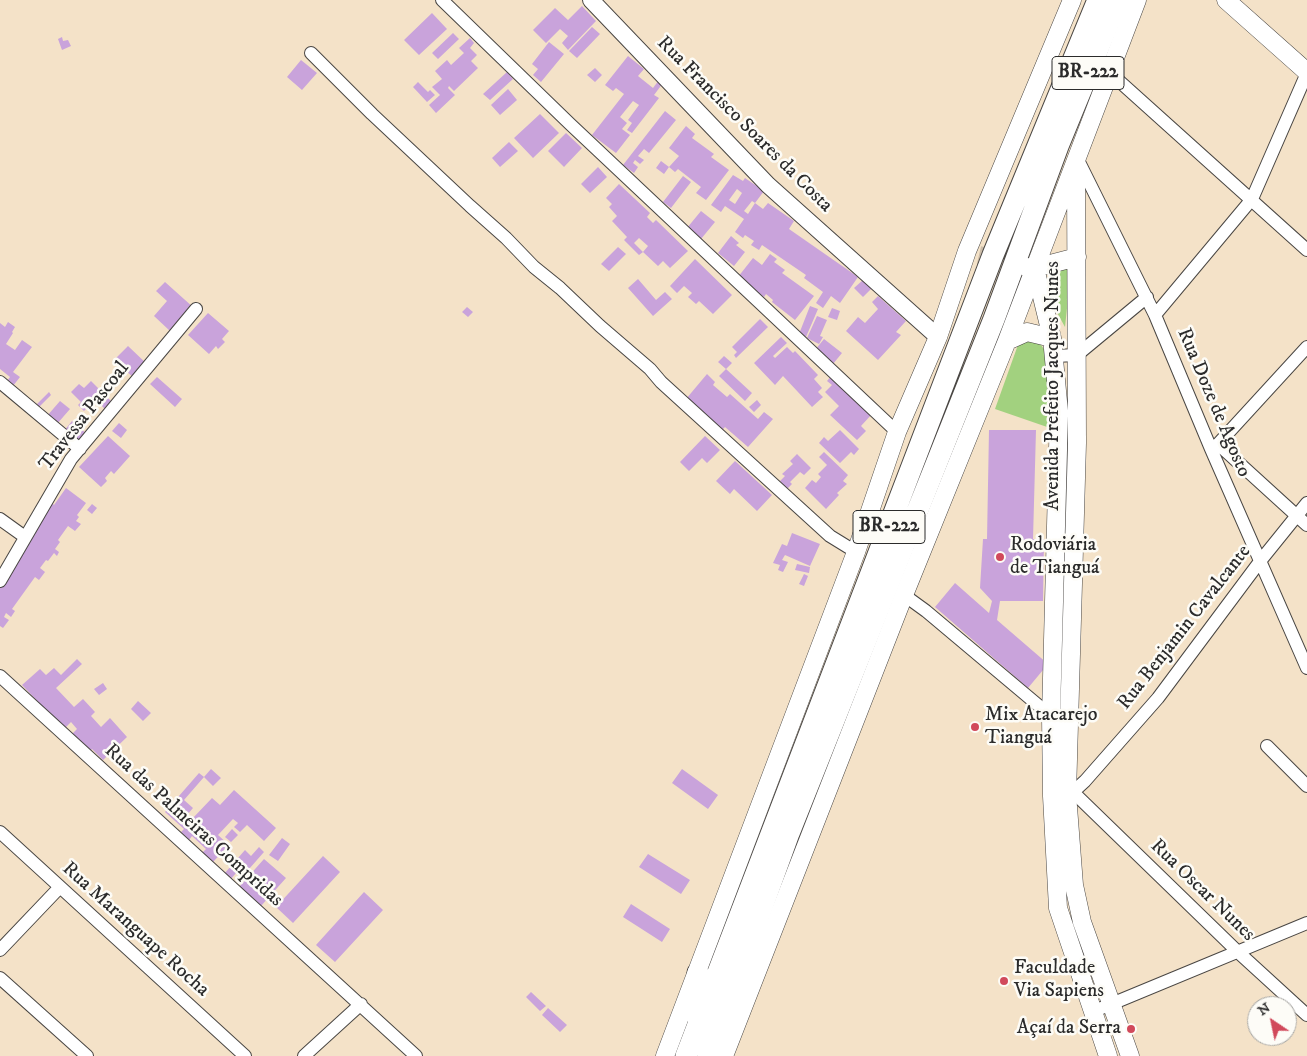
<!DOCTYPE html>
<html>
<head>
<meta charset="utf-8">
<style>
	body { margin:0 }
	#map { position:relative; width:1307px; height:1056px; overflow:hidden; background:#f4e2c8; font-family:"IM FELL DW Pica",serif }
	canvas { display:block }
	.north { position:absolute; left:1247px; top:996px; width:50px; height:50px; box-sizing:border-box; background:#fdfcf7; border:1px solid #a9a8a5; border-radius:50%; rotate:326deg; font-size:14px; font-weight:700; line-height:20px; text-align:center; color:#2b2b2b }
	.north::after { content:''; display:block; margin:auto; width:18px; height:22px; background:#d1495b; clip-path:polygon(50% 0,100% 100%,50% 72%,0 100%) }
</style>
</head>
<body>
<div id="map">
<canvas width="1307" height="1056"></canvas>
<div class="north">N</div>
</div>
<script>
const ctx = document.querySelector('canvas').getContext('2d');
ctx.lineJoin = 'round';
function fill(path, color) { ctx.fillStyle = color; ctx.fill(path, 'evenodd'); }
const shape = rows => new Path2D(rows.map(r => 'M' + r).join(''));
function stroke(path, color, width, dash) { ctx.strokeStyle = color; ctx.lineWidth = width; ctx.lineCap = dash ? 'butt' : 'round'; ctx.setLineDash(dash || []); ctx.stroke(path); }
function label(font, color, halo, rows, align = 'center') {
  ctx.font = font + ' "IM FELL DW Pica",serif'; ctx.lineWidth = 5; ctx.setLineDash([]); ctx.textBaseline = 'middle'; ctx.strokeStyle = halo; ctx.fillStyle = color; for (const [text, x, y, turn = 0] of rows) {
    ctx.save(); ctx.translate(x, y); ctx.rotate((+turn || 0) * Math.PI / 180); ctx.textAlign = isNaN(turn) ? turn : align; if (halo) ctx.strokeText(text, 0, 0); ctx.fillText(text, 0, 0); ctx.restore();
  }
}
const green = shape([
	[1072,261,1065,327,1044,289,1053,268],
	[1019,342,1039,342,1048,355,1050,428,995,409]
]);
const building = shape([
	[582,6,596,21,568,50,562,43,568,36,560,29,546,43,533,30,555,8,568,20],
	[432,13,447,29,419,55,404,40],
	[592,27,600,34,577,58,569,51],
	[453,33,459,39,438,59,432,53],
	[62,37,63,41,68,40,71,46,62,50,58,39],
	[470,38,474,43,470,48,477,55,471,61,478,68,454,91,449,86,448,88,455,95,436,113,429,105,440,95,432,87,442,79,435,71,447,60,451,65,464,53,459,48],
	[549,42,564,54,541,82,533,75,538,69,532,64],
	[628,56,644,69,638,76,653,88,659,80,663,83,654,95,659,98,632,133,627,130,632,123,628,120,639,105,633,101,620,117,627,123,622,129,630,135,616,153,592,135,624,94,616,88,613,91,605,85],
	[301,60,317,73,302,90,287,77],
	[595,68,602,75,595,82,587,75],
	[507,72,513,79,490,100,483,94],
	[418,82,428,92,430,90,435,95,427,102,413,87],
	[508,89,517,100,500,115,491,105],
	[665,111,676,120,649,153,644,149,638,156,644,160,640,164,635,160,633,163,638,167,634,173,623,165],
	[540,114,559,133,533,158,514,138],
	[686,126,695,134,692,138,714,154,711,157,729,170,706,200,696,193,701,187,678,169,675,172,669,167,664,174,656,168,661,161,669,167,679,156,669,148],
	[566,133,582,148,564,167,548,151],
	[509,142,518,151,500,167,492,158],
	[598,167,607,177,590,193,581,184],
	[733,175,743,181,745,178,764,191,755,203,752,201,744,211,748,214,755,203,763,209,768,203,794,221,789,229,858,277,840,303,831,296,823,308,816,303,823,292,804,278,806,275,762,245,759,250,751,245,754,241,745,235,743,238,735,232,744,219,725,206,721,212,711,205],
	[737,189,742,193,735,204,729,200],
	[683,176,691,182,671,208,663,202],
	[619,184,650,213,647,217,653,223,656,220,688,251,670,268,663,261,658,266,643,252,648,246,639,238,634,243,643,252,639,255,624,240,627,237,612,221,617,216,609,207,612,204,606,198],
	[701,211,715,222,701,239,687,228],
	[731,236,739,243,736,245,745,252,734,266,718,253],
	[618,247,626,254,609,271,601,264],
	[770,254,777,259,774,262,785,270,782,273,814,296,795,320,772,302,773,300,766,294,764,297,738,277,753,258,762,265],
	[695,259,732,295,713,314,699,301,696,304,688,297,692,293,684,286,677,293,670,286],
	[638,279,656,300,665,292,672,299,653,316,628,288],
	[863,280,872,288,863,297,854,288],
	[165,282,194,308,183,316,170,331,154,316,167,301,156,291],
	[878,296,906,321,896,332,901,335,878,360,846,331,858,317,865,323,878,309,872,302],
	[810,306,818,309,806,337,799,334],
	[467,307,473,312,468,317,462,312],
	[832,308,840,311,837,320,828,317],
	[208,313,229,331,222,339,225,342,218,349,216,346,209,354,188,335],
	[817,316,827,320,820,336,823,337,819,344,807,338],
	[760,319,768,327,736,358,734,355,737,352,732,347],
	[8,322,15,327,12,332,13,333,6,344,15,350,22,340,32,347,13,372,20,377,13,386,7,381,10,377,0,369,0,323,5,327],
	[781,337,787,343,773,356,775,358,787,347,793,353,795,351,818,375,814,379,822,388,818,392,823,397,812,407,783,376,775,385,754,363],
	[824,339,842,353,833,364,815,350],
	[128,346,148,365,135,379,114,360],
	[724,356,732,363,726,369,718,362],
	[726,369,752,393,745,401,719,376],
	[707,374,715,382,713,385,727,397,730,394,758,419,764,412,773,419,748,447,725,427,722,430,686,399],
	[832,375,872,414,861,426,866,431,857,440,830,415,839,406,825,392,832,385,827,381],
	[157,377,182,399,175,407,150,384],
	[91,381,114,404,107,411,95,399,84,411,78,405,81,402,71,392,79,384,84,388],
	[49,392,51,395,39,407,37,404],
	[757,400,761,405,754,412,749,407],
	[60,401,70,409,57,424,47,416],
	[72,421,88,435,81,444,64,431],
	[119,423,127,430,121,438,112,431],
	[840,430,859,449,854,455,851,452,840,463,819,443,824,437,828,441],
	[989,430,1036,430,1033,539,1044,539,1043,601,1000,601,997,620,1048,664,1028,688,935,607,955,583,989,613,992,601,980,588,983,539,987,539],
	[108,436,130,456,114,474,111,471,105,478,107,481,101,487,79,467],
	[705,436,720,450,707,463,702,458,689,471,680,462],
	[824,452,848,475,843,481,847,484,837,493,839,495,826,509,805,488,812,480,816,483,821,477,818,474,827,465,819,457],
	[797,454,811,468,804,475,800,472,790,482,792,484,787,489,780,481,785,476,782,474,793,464,790,461],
	[735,461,772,495,757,511,734,489,730,494,716,481],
	[66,488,86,503,77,515,79,517,76,521,81,524,75,531,68,526,58,540,60,542,55,549,59,552,57,556,54,553,48,561,46,560,40,568,45,572,39,580,35,577,12,609,15,611,11,617,6,613,4,617,9,620,3,628,0,626,0,583,52,503,54,505],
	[92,504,97,508,92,514,87,510],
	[792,533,820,544,810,566,785,555,782,560,788,562,783,572,778,570,780,565,773,563,782,544,787,546],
	[797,564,810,567,809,573,795,570],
	[804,574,808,576,804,586,799,584],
	[77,659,82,664,56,688,74,707,83,699,95,712,91,716,101,727,110,718,127,737,103,760,92,749,90,752,72,734,77,729,71,722,64,729,22,685,40,669,46,675,54,668,61,675],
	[103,683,107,689,99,695,94,689],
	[138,701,151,713,143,721,131,709],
	[211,769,221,778,213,786,204,777,184,800,193,808,187,815,192,819,212,798,220,805,234,790,276,828,264,841,247,825,240,832,234,827,238,823,233,819,218,835,229,845,213,862,202,853,206,849,192,836,189,840,181,832,184,829,165,812,199,773,204,777],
	[682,769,718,795,708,809,672,783],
	[232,829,238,835,231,842,225,837],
	[282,838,290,844,278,861,269,855],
	[259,847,264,852,242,877,237,872,230,880,224,874,245,850,251,856],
	[648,854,690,880,681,894,639,867],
	[323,856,340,872,293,923,276,907],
	[264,859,286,878,261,906,239,887],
	[364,892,383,910,335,962,316,945],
	[631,904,670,929,662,942,623,917],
	[531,992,546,1006,540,1011,526,997],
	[548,1008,567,1025,560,1032,542,1015]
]);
const secondaryTunnel = shape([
	[979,255,1025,266]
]);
const minor = shape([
	[442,0,570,124,897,432],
	[311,53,372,114,470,206,506,238,534,267,560,288,600,326,650,369,661,382,830,536,856,552],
	[1109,72,1307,250],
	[1078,160,1155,315,1211,449,1307,668],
	[1155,315,1252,199,1307,73],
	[1054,356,1077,355,1147,297],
	[0,382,80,449],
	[1218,444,1307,525],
	[1211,449,1218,444,1307,347],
	[0,519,25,537],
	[0,581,71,459,196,309],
	[904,595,926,611,1051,716,1069,717],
	[0,676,416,1056],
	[1267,746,1307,786],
	[1073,792,1238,952,1307,1015],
	[1061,795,1073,792,1085,781,1158,698,1261,560,1307,503],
	[0,832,245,1056],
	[0,950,60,887],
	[0,978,87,1056],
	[1092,1012,1307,923],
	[304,1056,361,1004]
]);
const tertiary = shape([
	[591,0,768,185,938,337]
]);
const secondary = shape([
	[1226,0,1307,72],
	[1076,169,1077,443,1067,794,1074,885,1082,922,1130,1056],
	[1026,267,1035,268,1077,257],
	[1035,268,1052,338,1059,412,1051,716,1052,796,1058,908,1108,1056],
	[1007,341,1027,332,1052,338],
	[665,1056,856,552,897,432,938,337,967,251,1072,0],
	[724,1056,904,595,1007,341,1137,0]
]);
const trunk = shape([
	[696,1015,698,973],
	[686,1056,993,255,1098,0],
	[708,1056,789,833,994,319,1058,146,1118,0]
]);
const markers = [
	[1000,557,5,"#d1495b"],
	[975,727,5,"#d1495b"],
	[1004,981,5,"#d1495b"],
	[1131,1029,5,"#d1495b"]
];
const shields = [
	[1088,73,72],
	[889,527,72]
];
const shieldNames = [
	["BR-222",1088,73],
	["BR-222",889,527]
];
const streetNames = [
	["Rua Francisco Soares da Costa",744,125,45],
	["Avenida Prefeito Jacques Nunes",1054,386,-90],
	["Rua Doze de Agosto",1213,403,67],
	["Travessa Pascoal",85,417,-52],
	["Rua Benjamin Cavalcante",1185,628,-52],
	["Rua das Palmeiras Compridas",193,826,42],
	["Rua Oscar Nunes",1202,891,44],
	["Rua Maranguape Rocha",135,930,42]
];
const poiNames = [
	["Rodoviária",1010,546],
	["de Tianguá",1010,569],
	["Mix Atacarejo",985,716],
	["Tianguá",985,739],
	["Faculdade",1014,969],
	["Via Sapiens",1014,992],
	["Açaí da Serra",1121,1029,"right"]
];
fill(green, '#a2d17f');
fill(building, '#c9a3db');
stroke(secondaryTunnel, '#ccbda9', 18, [18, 9]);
stroke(minor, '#494643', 14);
stroke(tertiary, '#494643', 18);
stroke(secondary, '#494643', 19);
stroke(trunk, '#494643', 23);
stroke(minor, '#fff', 12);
stroke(tertiary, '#fff', 16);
stroke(secondary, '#fff', 18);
stroke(trunk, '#fff', 21);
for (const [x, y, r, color] of markers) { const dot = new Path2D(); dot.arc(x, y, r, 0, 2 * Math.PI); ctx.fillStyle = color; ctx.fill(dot); stroke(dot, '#fdfcf7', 2); }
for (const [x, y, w] of shields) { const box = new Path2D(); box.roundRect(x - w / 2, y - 16.5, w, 33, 4); ctx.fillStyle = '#fdfcf7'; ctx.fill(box); stroke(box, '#2b2b2b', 1); }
label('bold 19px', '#2b2b2b', null, shieldNames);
label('20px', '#2b2b2b', '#fdfcf7', streetNames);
label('20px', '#2b2b2b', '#fdfcf7', poiNames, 'left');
</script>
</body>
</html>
